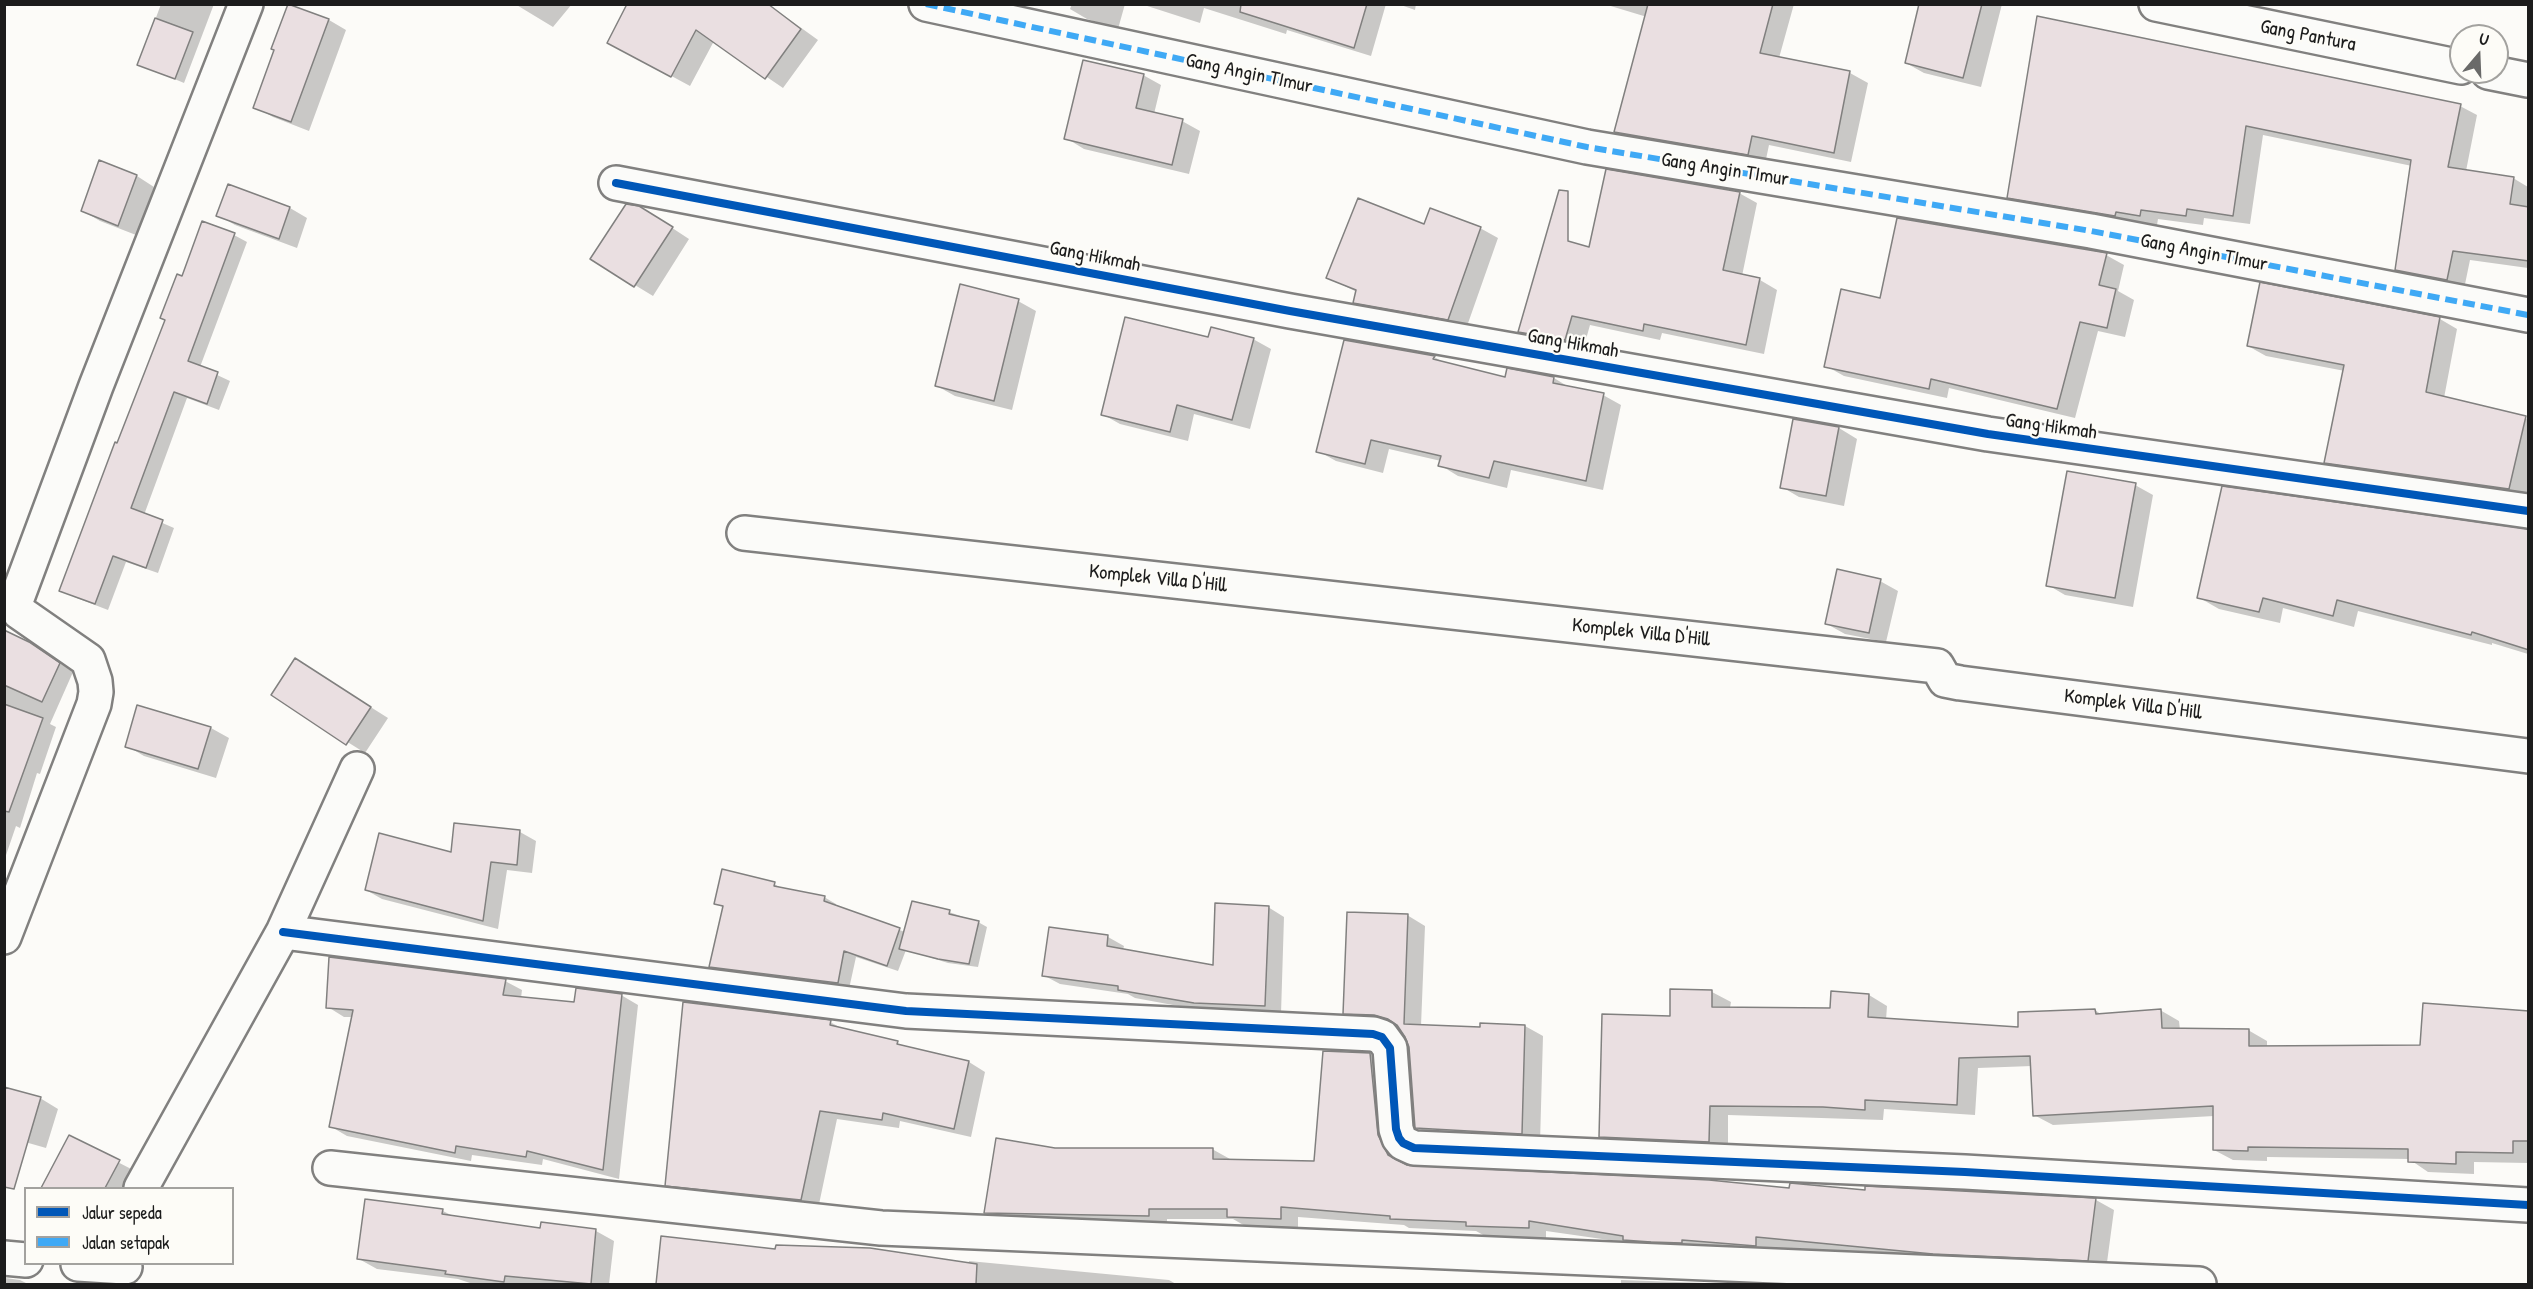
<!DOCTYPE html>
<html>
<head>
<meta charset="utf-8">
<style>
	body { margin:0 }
	#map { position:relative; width:2533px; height:1289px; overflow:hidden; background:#fcfbf8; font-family:"Patrick Hand",sans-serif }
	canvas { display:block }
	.frame { position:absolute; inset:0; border:6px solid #1c1c1c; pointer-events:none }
	.legend { position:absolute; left:24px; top:1187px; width:210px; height:78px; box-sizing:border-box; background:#fdfcf7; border:2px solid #a3a29f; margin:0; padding:8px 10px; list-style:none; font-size:18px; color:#1c1c1c }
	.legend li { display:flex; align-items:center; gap:12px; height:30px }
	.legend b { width:30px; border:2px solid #a3a29f }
	.north { position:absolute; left:2449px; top:24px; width:60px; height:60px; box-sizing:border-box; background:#fdfcf7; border:2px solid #a3a29f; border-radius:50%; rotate:19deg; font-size:16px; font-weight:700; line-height:24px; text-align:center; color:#1c1c1c }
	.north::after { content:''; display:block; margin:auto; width:21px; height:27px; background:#6a6a69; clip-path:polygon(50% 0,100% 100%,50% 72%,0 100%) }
</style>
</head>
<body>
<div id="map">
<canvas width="2533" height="1289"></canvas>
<div class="frame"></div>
<ul class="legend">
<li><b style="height:8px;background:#0057b8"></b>Jalur sepeda</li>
<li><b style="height:8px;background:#3fa9f5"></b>Jalan setapak</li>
</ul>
<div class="north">U</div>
</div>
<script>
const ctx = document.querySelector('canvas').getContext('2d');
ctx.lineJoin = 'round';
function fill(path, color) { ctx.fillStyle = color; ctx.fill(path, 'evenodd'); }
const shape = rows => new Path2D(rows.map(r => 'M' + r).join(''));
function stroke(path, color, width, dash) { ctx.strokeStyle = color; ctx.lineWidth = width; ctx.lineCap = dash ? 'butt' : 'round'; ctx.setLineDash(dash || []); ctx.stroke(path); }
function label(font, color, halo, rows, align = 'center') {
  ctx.font = font + ' "Patrick Hand",sans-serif'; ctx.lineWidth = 4.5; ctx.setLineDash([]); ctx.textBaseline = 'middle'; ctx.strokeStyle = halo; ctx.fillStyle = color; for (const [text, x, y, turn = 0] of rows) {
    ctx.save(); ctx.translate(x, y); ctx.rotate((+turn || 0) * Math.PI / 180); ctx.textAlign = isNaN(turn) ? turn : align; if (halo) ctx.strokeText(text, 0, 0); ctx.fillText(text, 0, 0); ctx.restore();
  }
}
const shadow = shape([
	[161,4,214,4,184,83,139,64],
	[515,4,572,4,553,27],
	[768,4,818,40,783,88,714,41,690,86,627,52],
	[1072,4,1125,4,1118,29,1087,19,1070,9],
	[1141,4,1386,4,1371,56,1287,30,1286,34,1204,8,1200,23],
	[1398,4,1416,4,1415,10],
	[1604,4,1794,4,1779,58,1850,73,1868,83,1851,162,1769,145,1765,164,1633,142,1616,132,1647,17],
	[1921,4,2002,4,1981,87,1924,73,1906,63],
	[2038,18,2460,106,2477,115,2466,171,2513,178,2528,187,2528,268,2470,260,2464,289,2414,279,2397,270,2412,166,2263,135,2250,224,2204,218,2203,225,2158,219,2157,225,2133,221,2132,225,2025,207,2008,197],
	[329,20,346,30,309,131,273,117,255,107],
	[1143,75,1161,85,1154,114,1182,121,1200,131,1189,174,1084,149,1066,138],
	[100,162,137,176,154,187,136,235,100,221,83,211],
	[229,186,290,208,307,218,297,248,235,225,218,215],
	[1739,193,1757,203,1742,276,1760,280,1777,290,1764,354,1662,333,1660,340,1590,325,1583,350,1537,342,1519,331,1590,248],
	[657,218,689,239,653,296,592,259],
	[1425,226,1480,228,1498,238,1466,329,1372,313,1355,302,1357,292,1328,278],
	[234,235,247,242,200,367,230,381,219,410,187,398,144,515,174,528,158,573,126,562,108,610,74,597,61,590,183,278],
	[2106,255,2124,265,2118,291,2134,300,2125,337,2098,331,2075,418,1949,388,1947,398,1844,376,1826,366,1881,300],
	[1018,301,1036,311,1012,410,955,396,937,386],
	[2440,319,2457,329,2444,398,2528,419,2528,490,2526,499,2343,472,2326,462,2345,371,2266,356,2248,346],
	[1209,339,1253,339,1271,349,1250,429,1194,414,1188,441,1120,424,1102,414],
	[1434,357,1447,364,1506,379,1508,370,1554,378,1572,389,1603,395,1621,405,1603,490,1511,470,1507,488,1458,476,1440,465,1441,461,1389,449,1383,473,1336,461,1318,451],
	[1794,420,1839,428,1857,439,1844,506,1799,497,1782,487],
	[2135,485,2153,495,2133,607,2065,595,2048,585],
	[2528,536,2528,654,2492,643,2492,645,2358,611,2354,627,2283,608,2280,623,2219,609,2198,597],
	[1880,581,1898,591,1886,642,1845,634,1827,624],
	[4,632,43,652,73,672,50,724,56,727,40,774,37,773,20,828,16,826,4,861],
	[296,660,388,718,365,753,273,695],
	[138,707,211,728,229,738,216,778,144,756,127,746],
	[455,825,520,832,536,841,532,873,507,870,498,929,382,899,366,890,452,854],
	[774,884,785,890,824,897,836,904,836,907,905,932,949,912,978,922,987,927,978,967,948,963,906,950,898,971,856,957,849,989,722,973,711,966,724,908,716,903],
	[1268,907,1284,917,1281,1014,1211,1012,1135,998,1128,994,1060,984,1043,975,1108,937,1124,946,1123,950,1214,966],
	[1407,915,1425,926,1421,1026,1481,1029,1525,1026,1543,1036,1540,1143,1435,1137,1417,1127,1410,1046,1399,1026,1363,1023,1345,1013],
	[505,981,522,990,521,998,576,1003,621,995,638,1005,619,1179,543,1159,542,1165,472,1155,471,1161,347,1136,330,1126,353,1017,344,1017,328,1007],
	[1712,992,1731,1002,1730,1008,1831,1010,1869,995,1887,1006,1886,1020,2020,1028,2095,1010,2102,1015,2160,1010,2179,1021,2180,1030,2248,1030,2267,1041,2267,1048,2421,1046,2528,1013,2528,1163,2474,1162,2474,1174,2428,1172,2409,1159,2267,1157,2267,1161,2233,1160,2214,1150,2214,1116,2053,1125,2034,1115,2032,1066,1978,1068,1975,1115,1884,1109,1883,1120,1728,1115,1728,1152,1620,1147,1601,1136,1671,1017],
	[830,1022,845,1030,897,1043,906,1048,969,1062,985,1072,971,1137,900,1121,899,1128,837,1119,818,1209,684,1194,667,1185],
	[1370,1054,1388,1065,1399,1156,1408,1166,1790,1190,1866,1192,1867,1188,2096,1200,2114,1210,2106,1270,1630,1243,1546,1231,1546,1238,1485,1236,1476,1231,1409,1228,1404,1225,1298,1217,1298,1228,1247,1227,1233,1219,1167,1219,1167,1225,1003,1222,985,1212,1055,1150,1212,1149,1230,1159,1316,1162],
	[40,1098,58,1109,46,1148,4,1136],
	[69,1137,137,1172,128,1188,50,1188,45,1185],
	[367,1201,443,1211,455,1217,542,1229,542,1224,596,1231,614,1241,609,1284,473,1284,458,1279,377,1269,359,1259],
	[662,1238,776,1251,968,1264,969,1261,1169,1280,1176,1284,658,1284],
	[5,1278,20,1280,28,1284,4,1284],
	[1621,1280,1734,1284,1621,1284]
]);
const building = shape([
	[288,4,329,19,291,122,253,108,274,50,271,49,288,4],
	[627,4,768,4,801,29,765,79,696,30,671,77,607,43,627,4],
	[1241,4,1367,4,1354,48,1240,12,1241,4],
	[1648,4,1773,4,1760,53,1850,71,1834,153,1752,136,1748,155,1614,132,1648,4],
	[1919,4,1982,4,1963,78,1905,63,1919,4],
	[2037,16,2461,104,2448,167,2514,177,2510,204,2529,207,2529,261,2453,251,2447,280,2395,270,2411,160,2246,126,2233,216,2187,209,2186,216,2141,210,2140,216,2116,212,2115,216,2007,198,2037,16],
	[155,18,193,32,175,79,137,65,155,18],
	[1083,60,1144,74,1136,108,1183,119,1172,165,1064,139,1083,60],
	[99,160,137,175,118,226,81,211,99,160],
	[1606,169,1740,192,1723,270,1760,278,1746,345,1644,324,1643,331,1572,316,1565,340,1518,332,1559,190,1568,191,1568,241,1589,247,1606,169],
	[228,184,290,207,279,239,216,216,228,184],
	[1358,198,1424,224,1430,208,1481,227,1448,320,1353,303,1356,290,1326,278,1358,198],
	[626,204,639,206,673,227,634,287,590,259,626,204],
	[1897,218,2107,253,2099,285,2116,289,2107,328,2080,322,2057,409,1931,379,1929,389,1824,367,1841,289,1880,298,1897,218],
	[202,221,235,233,188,361,218,372,207,404,174,392,131,508,163,520,146,568,113,556,95,604,59,591,115,442,117,443,165,320,160,318,177,274,182,276,202,221],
	[2260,282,2440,317,2426,392,2526,416,2509,489,2324,463,2344,365,2247,346,2260,282],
	[960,284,1019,299,994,401,935,386,960,284],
	[1125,317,1208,337,1211,327,1254,338,1232,420,1177,405,1170,432,1101,415,1125,317],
	[1344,340,1435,356,1433,359,1505,377,1507,368,1554,377,1553,383,1604,393,1586,481,1494,461,1489,478,1438,466,1441,456,1371,440,1365,464,1316,452,1344,340],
	[1793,419,1839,427,1826,496,1780,488,1793,419],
	[2067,471,2136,483,2115,598,2046,586,2067,471],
	[2222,486,2529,529,2529,650,2472,632,2471,635,2337,600,2333,616,2263,598,2259,612,2197,598,2222,486],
	[1837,569,1881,579,1869,633,1825,624,1837,569],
	[4,630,29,642,60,663,42,702,4,685,4,630],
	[295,658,371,707,346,745,271,695,295,658],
	[4,704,43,718,9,812,4,811,4,704],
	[137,705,211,727,198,769,125,747,137,705],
	[454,823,520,830,517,865,491,862,483,921,365,890,379,833,451,852,454,823],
	[722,869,775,882,774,886,825,896,824,901,900,928,887,966,844,951,838,983,709,967,723,906,714,904,722,869],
	[912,901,950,910,949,914,979,921,969,964,938,959,899,949,912,901],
	[1215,903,1269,906,1265,1006,1194,1003,1118,990,1118,986,1042,976,1049,927,1108,935,1107,946,1213,965,1215,903],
	[1347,912,1408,914,1404,1024,1480,1027,1480,1023,1525,1025,1522,1134,1415,1128,1409,1047,1405,1037,1397,1025,1388,1019,1374,1015,1343,1014,1347,912],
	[329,957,506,979,503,995,574,1002,576,988,622,994,603,1170,527,1151,526,1157,456,1146,455,1153,329,1127,353,1010,326,1008,329,957],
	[1670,989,1712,990,1712,1007,1830,1008,1831,991,1869,994,1868,1017,2018,1027,2018,1012,2095,1009,2096,1014,2161,1009,2162,1028,2249,1029,2249,1046,2420,1045,2423,1003,2529,1011,2529,1141,2513,1141,2513,1153,2456,1152,2456,1164,2408,1162,2408,1149,2248,1147,2248,1151,2213,1150,2213,1106,2033,1116,2030,1056,1959,1058,1957,1105,1865,1100,1865,1110,1823,1107,1710,1106,1709,1142,1599,1137,1602,1014,1670,1016,1670,989],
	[683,1002,831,1020,830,1025,898,1041,897,1044,969,1061,954,1129,883,1113,882,1120,820,1111,801,1200,665,1186,683,1002],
	[1323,1051,1370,1053,1378,1135,1388,1155,1407,1165,1709,1180,1789,1188,1790,1183,1865,1190,1865,1186,2096,1198,2088,1261,1933,1254,1756,1237,1756,1246,1682,1240,1682,1243,1651,1242,1623,1240,1623,1236,1529,1221,1529,1228,1466,1226,1466,1222,1390,1219,1390,1216,1281,1207,1281,1219,1227,1217,1227,1209,1149,1209,1149,1216,984,1213,996,1138,1055,1148,1213,1148,1213,1159,1314,1161,1323,1051],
	[4,1087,41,1097,14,1189,4,1187,4,1087],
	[69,1135,120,1160,105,1188,41,1188,69,1135],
	[365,1199,443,1209,442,1214,540,1228,541,1222,596,1229,591,1284,505,1276,504,1282,445,1274,446,1271,357,1259,365,1199],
	[661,1236,775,1249,776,1245,870,1248,977,1264,976,1284,656,1284,661,1236]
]);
const street = shape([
	[926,4,1587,147,2091,231,2528,315],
	[2156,4,2461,67],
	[2488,72,2528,80],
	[616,183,1290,311,1988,434,2528,511],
	[744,533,1937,666,1945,680,1960,683,2528,756],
	[283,932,906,1011,1373,1034,1382,1037,1390,1048,1396,1129,1399,1138,1403,1143,1414,1148,1965,1172,2528,1205],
	[4,937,94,704,96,692,95,681,88,660,19,612,16,601,96,386,246,4],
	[330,1168,881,1228,2199,1284],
	[141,1188,283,932,357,769],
	[4,1258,26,1260],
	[78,1264,125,1267]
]);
const quiet = shape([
	[926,4,1587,147,2091,231,2528,315]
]);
const cycleway = shape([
	[616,183,1290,311,1988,434,2528,511],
	[283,932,906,1011,1373,1034,1382,1037,1390,1048,1396,1129,1399,1138,1403,1143,1414,1148,1965,1172,2528,1205]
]);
const streetNames = [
	["Gang Pantura",2308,36,11],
	["Gang Angin TImur",1249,74,12],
	["Gang Angin TImur",1725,170,9],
	["Gang Angin TImur",2204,253,11],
	["Gang Hikmah",1095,257,11],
	["Gang Hikmah",1573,344,10],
	["Gang Hikmah",2051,427,8],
	["Komplek Villa D'Hill",1158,579,6],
	["Komplek Villa D'Hill",1641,633,6],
	["Komplek Villa D'Hill",2133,705,7]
];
fill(shadow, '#0003');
fill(building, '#eadfe1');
stroke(building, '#81807f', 1.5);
stroke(street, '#81807f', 38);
stroke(street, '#fbfbf9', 33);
stroke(quiet, '#3fa9f5', 6, [12, 6]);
stroke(cycleway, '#0057b8', 8);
label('20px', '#1c1c1c', '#fdfcf7', streetNames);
</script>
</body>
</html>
